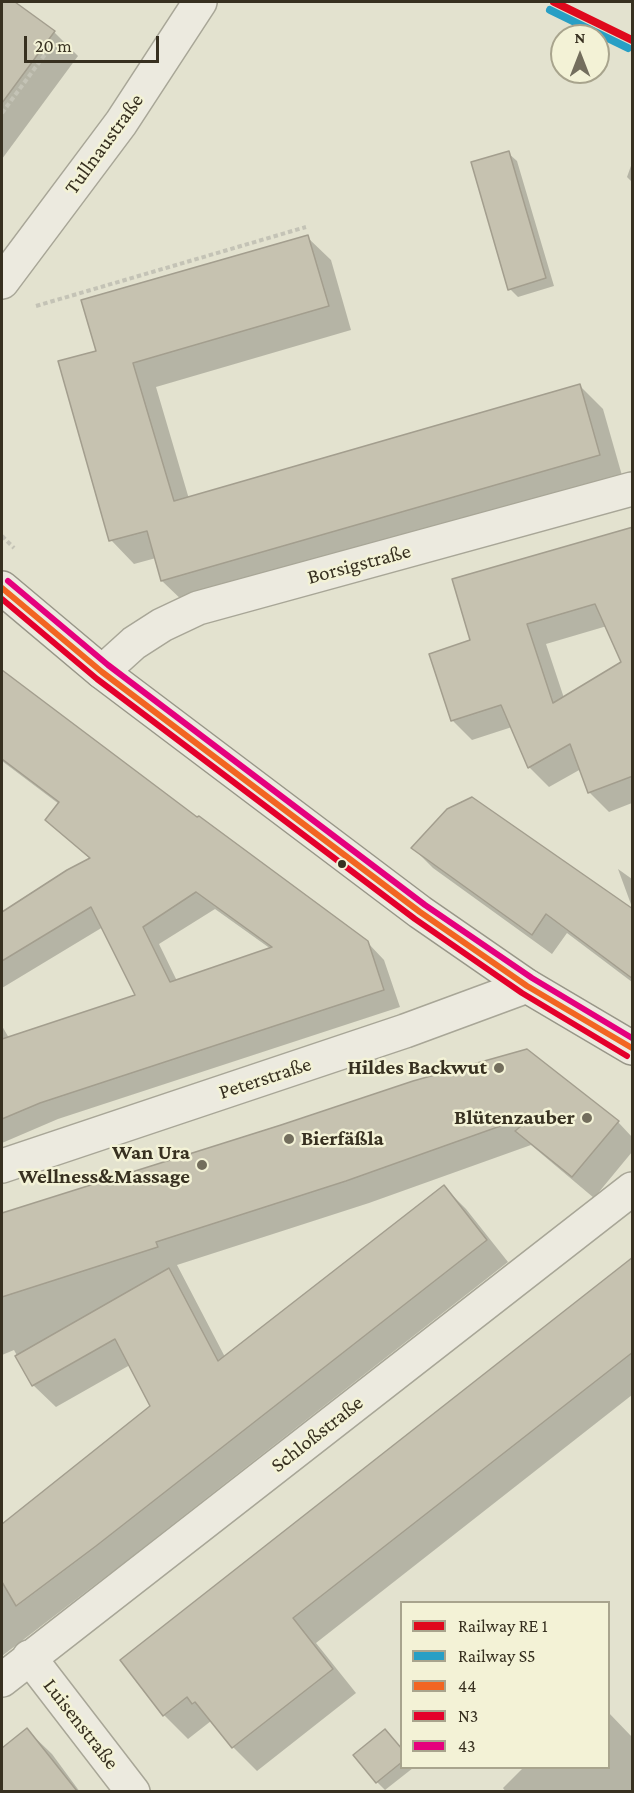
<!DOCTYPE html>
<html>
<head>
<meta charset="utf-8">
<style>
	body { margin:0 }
	#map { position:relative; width:634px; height:1793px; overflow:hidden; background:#e3e2cf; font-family:"Crimson Pro",serif }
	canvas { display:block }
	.frame { position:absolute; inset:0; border:3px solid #373020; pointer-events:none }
	.legend { position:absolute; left:400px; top:1601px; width:210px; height:168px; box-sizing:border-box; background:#f3f2d6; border:2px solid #a8a48d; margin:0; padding:8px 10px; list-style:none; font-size:18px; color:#373020 }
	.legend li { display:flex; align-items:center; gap:12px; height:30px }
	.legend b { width:30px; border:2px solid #a8a48d }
	.north { position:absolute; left:550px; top:24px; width:60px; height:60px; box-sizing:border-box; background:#f3f2d6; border:2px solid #a8a48d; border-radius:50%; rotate:0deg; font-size:16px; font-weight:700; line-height:24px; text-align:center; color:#373020 }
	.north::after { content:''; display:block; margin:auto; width:21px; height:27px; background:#736e5d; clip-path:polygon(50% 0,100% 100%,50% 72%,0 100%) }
	.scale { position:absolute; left:24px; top:36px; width:135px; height:27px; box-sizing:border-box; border:3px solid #373020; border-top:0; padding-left:8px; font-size:18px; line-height:21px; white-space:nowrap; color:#373020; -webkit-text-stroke:4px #f3f2d6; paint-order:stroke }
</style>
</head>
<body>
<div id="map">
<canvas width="634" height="1793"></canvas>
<div class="frame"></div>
<ul class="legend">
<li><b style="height:8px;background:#df091d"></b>Railway RE 1</li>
<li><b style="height:8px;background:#289fc5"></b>Railway S5</li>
<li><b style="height:8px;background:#f26522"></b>44</li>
<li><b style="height:8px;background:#e4002b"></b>N3</li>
<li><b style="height:8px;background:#e5007d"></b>43</li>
</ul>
<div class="north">N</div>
<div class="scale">20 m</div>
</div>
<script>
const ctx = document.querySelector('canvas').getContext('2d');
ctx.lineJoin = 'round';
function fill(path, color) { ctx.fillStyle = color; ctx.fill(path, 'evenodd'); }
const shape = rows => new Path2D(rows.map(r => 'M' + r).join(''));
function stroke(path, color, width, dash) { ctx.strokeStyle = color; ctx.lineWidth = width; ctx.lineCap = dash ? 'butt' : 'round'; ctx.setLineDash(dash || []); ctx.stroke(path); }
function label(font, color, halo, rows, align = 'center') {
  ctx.font = font + ' "Crimson Pro",serif'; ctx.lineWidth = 5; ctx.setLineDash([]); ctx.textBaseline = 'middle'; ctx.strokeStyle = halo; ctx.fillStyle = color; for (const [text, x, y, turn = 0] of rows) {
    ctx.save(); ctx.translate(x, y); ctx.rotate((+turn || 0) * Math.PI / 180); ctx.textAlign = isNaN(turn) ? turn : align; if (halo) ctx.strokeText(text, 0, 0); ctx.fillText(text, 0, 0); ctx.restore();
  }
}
const shadow = shape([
	[2,2,12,2,54,32,78,56,2,159],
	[508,153,517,161,554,286,518,297,510,289],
	[632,163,632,182,627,177],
	[307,237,331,260,351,330,156,387,189,499,580,386,603,409,623,479,186,604,162,581,156,558,134,564,111,540,98,352],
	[632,528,632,803,609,812,589,792,581,769,549,787,529,767,512,727,472,740,452,720,471,641],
	[607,626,623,662,564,698,546,644],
	[2,672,197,819,367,942,384,960,400,1007,58,1119,2,1143,2,1026,9,1038,137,996,103,927,2,988,2,912,90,859,47,820,59,804,2,761],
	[215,909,271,949,177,981,159,944],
	[413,848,632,911,632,982,567,933,552,954,433,868],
	[618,869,632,879,632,907],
	[413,1082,618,1122,632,1137,632,1152,594,1198,531,1145,369,1203,177,1265,225,1357,444,1187,466,1209,508,1262,117,1568,2,1656,2,1526,152,1406,130,1365,56,1407,33,1385,14,1350,2,1355,2,1215],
	[632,1259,632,1395,316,1643,356,1693,257,1771,233,1747,211,1721,188,1739,164,1715],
	[608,1712,632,1737,632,1792,506,1792,503,1788,523,1768,608,1768],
	[27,1730,52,1754,80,1792,2,1792,2,1750],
	[402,1749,402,1768,413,1768,385,1790,377,1782]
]);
const building = shape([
	[2,2,15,2,55,31,2,103,2,2],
	[509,151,546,278,508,290,471,162,509,151],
	[308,235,329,306,133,363,174,501,580,384,600,455,161,581,147,531,109,541,58,361,96,351,81,300,308,235],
	[633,527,633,776,588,793,570,744,528,768,501,705,451,721,429,654,470,640,452,579,633,527],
	[595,604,621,662,553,703,527,624,595,604],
	[2,670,197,817,199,816,368,941,384,990,40,1103,2,1119,2,1039,135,995,91,907,2,961,2,912,67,870,90,858,45,820,59,802,2,759,2,670],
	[196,892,272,947,170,982,143,927,196,892],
	[472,797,633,909,633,979,546,914,532,935,411,848,447,809,472,797],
	[527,1049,619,1121,572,1177,515,1131,537,1113,346,1181,156,1242,158,1247,2,1297,2,1213,281,1125,413,1081,527,1049],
	[444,1185,487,1240,96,1546,16,1606,2,1582,2,1524,150,1406,115,1339,32,1386,15,1356,169,1268,218,1361,444,1185],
	[633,1257,633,1352,293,1618,333,1669,232,1748,195,1702,192,1704,187,1697,163,1716,120,1660,633,1257],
	[27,1728,77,1791,2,1791,2,1748,27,1728],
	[385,1729,402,1749,402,1762,376,1783,353,1755,385,1729]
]);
const path = shape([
	[2,113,46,53],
	[36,306,306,227],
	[2,536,14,548]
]);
const street = shape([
	[2,282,121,123,200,2],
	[102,672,134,643,162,625,198,608,632,489],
	[2,1166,405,1031,527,986],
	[29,1657,133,1792],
	[2,1680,632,1189]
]);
const secondary = shape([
	[2,588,102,672,420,912,527,986,632,1048]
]);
const bus1 = shape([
	[2,588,102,672,420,912,527,986,632,1048]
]);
const bus2 = shape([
	[2,599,97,679,415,919,522,993,627,1056]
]);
const bus3 = shape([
	[8,581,108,665,425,905,532,978,632,1038]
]);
const rail1 = shape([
	[554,2,632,40]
]);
const rail2 = shape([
	[550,10,628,48]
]);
const markers = [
	[342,864,5,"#373020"],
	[499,1068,6,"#736e5d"],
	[587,1118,6,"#736e5d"],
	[289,1139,6,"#736e5d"],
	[202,1165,6,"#736e5d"]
];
const streetNames = [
	["Tullnaustraße",104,144,-54],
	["Borsigstraße",359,564,-15],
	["Peterstraße",265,1078,-18],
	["Schloßstraße",317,1434,-38],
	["Luisenstraße",81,1724,52]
];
const poiNames = [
	["Hildes Backwut",487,1068],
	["Blütenzauber",575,1118],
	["Bierfäßla",301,1139,"left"],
	["Wan Ura",190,1153],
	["Wellness&Massage",190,1177]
];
fill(shadow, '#0003');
fill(building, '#c6c2b0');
stroke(building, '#a39e8e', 1.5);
stroke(street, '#a8a697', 36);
stroke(secondary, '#989688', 36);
stroke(path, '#c4c3b6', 4, [4.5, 3]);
stroke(street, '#eceadf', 33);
stroke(secondary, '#eceadf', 33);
stroke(bus1, '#f26522', 6);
stroke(bus2, '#e4002b', 6);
stroke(bus3, '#e5007d', 6);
stroke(rail1, '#df091d', 8);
stroke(rail2, '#289fc5', 8);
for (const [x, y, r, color] of markers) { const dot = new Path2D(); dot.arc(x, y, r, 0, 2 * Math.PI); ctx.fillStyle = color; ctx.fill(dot); stroke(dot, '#f3f2d6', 2); }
label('21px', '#373020', '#f3f2d6', streetNames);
label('bold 21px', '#373020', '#f3f2d6', poiNames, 'right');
</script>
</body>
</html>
